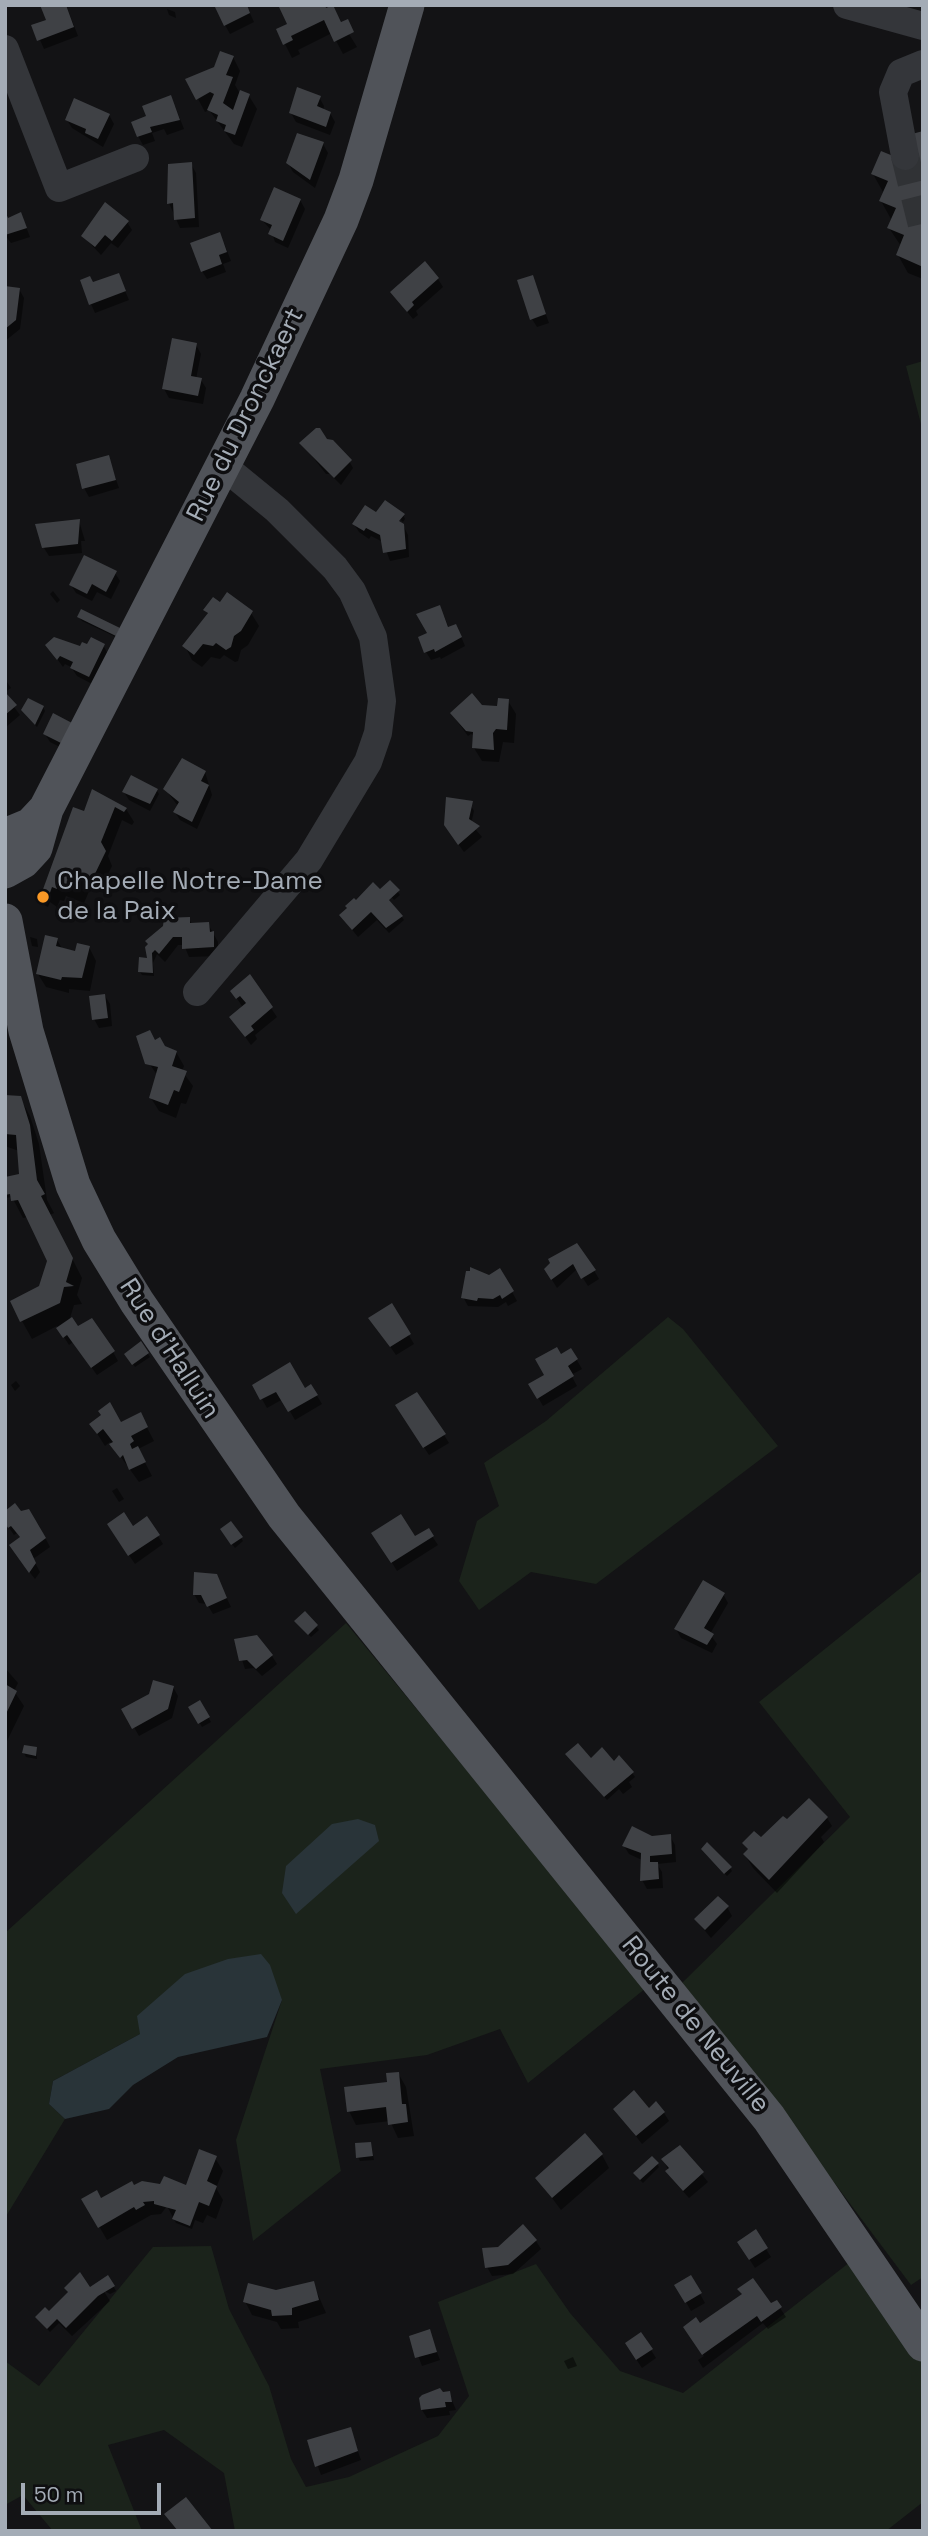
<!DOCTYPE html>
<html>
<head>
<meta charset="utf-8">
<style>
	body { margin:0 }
	#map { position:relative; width:928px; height:2536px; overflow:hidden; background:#131315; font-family:"Space Grotesk",sans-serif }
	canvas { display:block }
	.frame { position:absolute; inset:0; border:7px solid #a4acb6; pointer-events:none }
	.scale { position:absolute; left:21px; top:2483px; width:140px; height:32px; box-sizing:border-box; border:4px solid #a4acb6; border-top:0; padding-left:9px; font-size:21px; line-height:24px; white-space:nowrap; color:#a4acb6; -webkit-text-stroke:5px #0e0e10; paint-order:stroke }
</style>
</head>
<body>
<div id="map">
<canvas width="928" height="2536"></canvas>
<div class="frame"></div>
<div class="scale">50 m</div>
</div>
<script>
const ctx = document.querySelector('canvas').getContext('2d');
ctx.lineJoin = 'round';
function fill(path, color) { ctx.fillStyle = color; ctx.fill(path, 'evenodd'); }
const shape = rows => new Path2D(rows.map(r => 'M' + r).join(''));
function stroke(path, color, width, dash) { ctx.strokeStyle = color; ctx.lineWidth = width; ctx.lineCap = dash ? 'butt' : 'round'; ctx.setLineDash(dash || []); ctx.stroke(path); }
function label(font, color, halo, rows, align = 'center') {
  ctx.font = font + ' "Space Grotesk",sans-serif'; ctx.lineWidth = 7; ctx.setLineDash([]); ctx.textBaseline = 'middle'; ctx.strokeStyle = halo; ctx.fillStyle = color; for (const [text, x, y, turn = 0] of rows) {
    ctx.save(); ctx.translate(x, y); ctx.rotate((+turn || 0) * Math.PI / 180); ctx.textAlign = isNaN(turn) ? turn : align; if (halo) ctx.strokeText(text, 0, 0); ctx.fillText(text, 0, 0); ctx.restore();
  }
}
const green = shape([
	[923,361,923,432,906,366],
	[668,1317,683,1329,778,1446,596,1584,531,1572,479,1610,459,1581,477,1521,499,1506,484,1463,546,1421],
	[923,1570,923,2277,911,2285,791,2125,680,1985,850,1817,759,1702],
	[346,1623,646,1988,528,2083,500,2029,427,2055,320,2069,341,2171,253,2241,236,2140,282,2000,140,2034,53,2081,49,2104,65,2119,5,2218,5,1933],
	[211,2246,229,2309,269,2386,291,2459,306,2487,349,2477,438,2436,469,2396,438,2302,536,2264,570,2313,620,2371,683,2393,850,2262,923,2364,923,2502,886,2531,235,2531,224,2473,164,2430,108,2445,142,2531,53,2531,23,2495,5,2505,5,2361,39,2386,153,2247]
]);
const water = shape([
	[358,1819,375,1825,379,1841,296,1914,282,1893,286,1866,332,1824],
	[261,1954,270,1965,282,2000,267,2037,178,2057,133,2085,109,2109,65,2119,49,2104,53,2081,140,2034,137,2016,185,1974,228,1959]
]);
const shadow = shape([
	[66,5,78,36,44,49,34,26,48,21],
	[246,5,254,22,230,34,225,25],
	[333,8,357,47,343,54,332,33,298,50,300,54,292,58,278,30],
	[167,9,175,12,176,18,169,15],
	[233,57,240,71,235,85,239,92,249,96,257,109,242,147,234,144,209,110,205,112,188,80],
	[319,97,324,106,323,111,330,113,335,122,330,135,296,122,291,113],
	[175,106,184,129,167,135,164,129,152,133,155,141,143,145,138,136],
	[109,115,114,124,103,147,72,128,67,120],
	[923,133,923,279,908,273,898,255,901,246,889,228,891,219,881,201,883,192,873,174,898,160],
	[323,144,328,153,315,188,293,172,288,163],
	[191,164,196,173,199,227,180,228,169,203],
	[300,200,305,209,288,248,275,242,271,230,262,220],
	[5,213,8,220,21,214,30,237,11,243,5,235],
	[127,222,132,230,118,248,111,243,101,255,83,236],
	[224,243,231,261,223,264,226,272,207,279,202,271],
	[118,275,129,300,95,313,91,304,93,284],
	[438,279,443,287,416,311,418,315,413,319,392,293],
	[535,285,549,323,537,327,532,319],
	[5,287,19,289,24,298,20,329,5,341],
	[196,345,201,354,196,379,201,380,206,388,203,404,169,398,164,389],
	[326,441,348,459,353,468,341,485,330,474,326,474,302,443],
	[108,457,119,488,89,497,84,488],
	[377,515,403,515,405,519,403,522,398,517,398,523,402,523,408,535,409,557,390,561,383,542,371,536,369,539,359,532,354,524],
	[79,521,85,541,81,541,82,553,49,556,44,548],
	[115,573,120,581,111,599,97,592,92,601,76,593,71,585],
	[53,591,60,600,57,603,50,594],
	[220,604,251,613,259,626,248,645,241,650,238,661,235,662,224,655,220,659,211,657,202,667,192,660,185,646,208,615,206,610],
	[444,616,449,628,460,634,465,646,441,659,440,657,431,660,426,652,430,634],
	[79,617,118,630,118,638,82,621],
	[47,645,81,649,103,645,108,654,94,685,77,676,71,667,65,664,63,667],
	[5,679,11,688,5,692],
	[5,695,20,715,6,727,5,726],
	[508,701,516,714,514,743,503,742,499,762,482,761,474,748,475,736,471,734,468,736,452,714,499,711],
	[43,707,45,711,37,727,25,714],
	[54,716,66,750,50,742,45,734],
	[205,772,212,795,197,829,180,820,175,812,178,806,165,789],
	[93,791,126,809,134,822,132,825,122,820,108,856,112,866,99,892,90,889,84,903,66,896,64,901,60,900,57,907,50,902,48,907,40,903,38,899,45,895],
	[157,791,159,794,150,811,129,800,124,792],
	[469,802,474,811,471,824,482,837,464,852,451,834],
	[390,882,400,895,394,900,385,890,383,892,404,920,389,933,377,920,358,937,341,916,351,910,348,905,353,901,355,904,373,884,380,891],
	[189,919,192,924,208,924,218,942,218,956,189,957,184,945,178,945,165,962,157,954,153,963,154,976,142,975,140,972,149,960,147,947],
	[30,937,37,939,38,947,32,946],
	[57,940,63,950,76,953,89,947,96,961,90,991,69,989,69,993,46,987,38,974],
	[250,977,277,1017,255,1035,257,1039,251,1045,233,1020,242,1006,232,991],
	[105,996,110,1004,112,1026,99,1028,94,1019],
	[155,1042,176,1052,184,1066,182,1071,193,1086,186,1104,181,1103,176,1118,159,1111,151,1098,157,1075,143,1054],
	[5,1097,20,1098,30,1116,39,1144,47,1200,54,1213,50,1215,82,1278,77,1295,82,1304,74,1305,70,1318,78,1329,113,1352,118,1361,97,1375,73,1342,69,1345,57,1326,32,1339,22,1321,40,1287,49,1261,28,1217,23,1218,12,1197,5,1198,5,1179,21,1175,19,1151,5,1146],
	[585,1255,599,1279,588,1286,577,1269,557,1288,546,1270],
	[472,1269,489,1277,500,1270,517,1301,508,1306,506,1302,498,1307,468,1306,463,1297],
	[391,1305,414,1344,396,1355,370,1318],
	[141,1344,150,1357,135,1367,127,1354],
	[571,1350,582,1369,571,1375,577,1386,543,1406,531,1385,546,1376,560,1356],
	[16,1381,20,1386,15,1391,11,1385],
	[254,1385,304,1390,311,1386,322,1404,295,1420,283,1399,267,1408],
	[140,1414,154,1441,138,1449,152,1476,139,1482,110,1442,105,1446,91,1424,120,1424],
	[402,1414,444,1435,449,1443,429,1455],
	[117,1488,124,1499,119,1502,112,1491],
	[20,1513,38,1524,50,1547,33,1559,40,1572,35,1579,20,1560,21,1538,17,1533,14,1535,5,1522],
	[133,1528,158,1536,163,1544,135,1564,114,1533],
	[428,1530,438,1545,397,1571,374,1533,414,1539],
	[224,1533,241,1538,243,1541,235,1548],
	[216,1576,231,1607,213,1614,207,1604,199,1603,194,1594],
	[723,1594,728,1603,710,1634,717,1644,712,1653,681,1638,676,1629],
	[305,1614,319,1630,311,1637,299,1625],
	[236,1641,272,1656,277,1664,262,1676,254,1668,245,1669],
	[5,1668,18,1683,14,1691,24,1706,7,1741],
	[173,1687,178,1696,172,1718,139,1736,124,1710],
	[200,1703,211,1722,202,1727,191,1708],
	[36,1748,37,1759,26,1757,24,1753],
	[568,1754,614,1763,632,1773,635,1777,629,1782,632,1787,623,1794,619,1789,607,1800],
	[827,1818,832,1826,821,1837,824,1842,777,1893,753,1868,745,1855,749,1851,744,1843,761,1840,787,1822],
	[670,1836,675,1845,676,1862,657,1864,662,1872,663,1888,647,1889,642,1880,642,1860,629,1854,624,1846],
	[705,1853,730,1868,732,1871,727,1876],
	[727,1907,732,1916,711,1938,696,1920],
	[398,2073,406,2087,414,2136,398,2138,390,2121,356,2125,349,2111],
	[615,2109,664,2113,669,2121,642,2144],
	[371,2144,374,2160,360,2161,358,2157],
	[680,2147,708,2182,689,2198,673,2180,663,2159],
	[602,2155,609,2168,561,2210,537,2178],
	[215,2158,223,2171,216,2188,223,2200,216,2219,207,2215,203,2223,195,2220,192,2229,176,2223,167,2206,161,2214,151,2215,107,2240,84,2200,101,2200,134,2188,187,2187],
	[657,2164,659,2167,643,2183,637,2177],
	[755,2232,771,2257,755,2268,744,2251],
	[536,2241,541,2249,513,2274,492,2276,487,2267],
	[108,2277,116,2291,110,2294,103,2290,110,2301,72,2336,59,2323,50,2332,40,2321,54,2318],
	[691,2278,705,2303,691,2311,677,2286],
	[313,2283,326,2313,298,2322,299,2328,281,2329,277,2322,252,2315,245,2301],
	[743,2295,771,2306,776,2302,786,2317,768,2329,763,2323,703,2368,698,2360,704,2356,690,2336],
	[429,2332,440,2360,422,2366,411,2337],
	[651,2350,656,2358,642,2368,632,2353],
	[573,2357,577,2366,568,2369,564,2361],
	[449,2393,456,2410,449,2411,450,2415,427,2418,422,2410],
	[350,2429,361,2460,321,2475,309,2441]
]);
const building = shape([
	[40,5,66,5,74,27,37,41,31,25,46,20],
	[214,5,247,5,250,13,224,26],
	[282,5,325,5,326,8,333,5,341,22,348,19,354,32,334,42,324,20,291,36,293,40,283,45,276,29,287,24,279,7],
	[220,51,234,56,226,75,233,77,223,103,233,110,240,90,250,94,235,135,224,131,226,125,216,121,218,115,207,110,214,94,210,92,196,100,185,79,214,67],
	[297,87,321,96,317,106,331,112,326,127,289,113],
	[171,95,180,120,150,127,152,132,137,137,131,122,146,116,142,106],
	[74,98,110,114,98,139,85,133,86,129,65,120],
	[923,131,923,267,896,255,904,235,887,228,896,208,879,201,888,181,871,174,881,151,898,158,912,134],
	[297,133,324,142,310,180,286,163],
	[192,162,195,218,174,220,173,203,167,204,168,164],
	[274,187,301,199,283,241,268,234,272,225,260,220],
	[105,202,129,221,112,241,105,235,95,247,81,236],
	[5,211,8,218,21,212,27,228,5,235],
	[220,232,227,252,219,255,222,264,201,272,190,243],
	[425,261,439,278,412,302,414,305,407,312,390,292],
	[119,273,126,291,89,305,80,280,90,276,93,282],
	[533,275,546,314,530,320,517,280],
	[5,286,20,288,16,320,5,329],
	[172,338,197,343,191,376,202,378,198,396,162,389],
	[316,428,320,428,327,439,333,440,352,460,334,478,299,443],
	[109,455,116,480,82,489,76,464],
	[385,500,405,514,399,521,404,524,406,549,383,553,380,535,366,528,364,531,352,524,365,505,376,512],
	[80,519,78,544,42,548,35,524],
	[84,555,117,571,106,592,92,584,87,594,69,585],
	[227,592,253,611,241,631,234,636,231,647,226,650,216,643,213,646,203,644,194,655,182,646,208,613,203,610,213,597,220,602],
	[440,605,448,627,456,624,462,637,435,652,434,649,424,653,418,637,427,633,416,614],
	[81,609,120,628,116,636,77,617],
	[54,637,80,646,82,642,87,644,91,637,105,644,89,677,70,668,73,662,60,656,57,660,45,645],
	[5,692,17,705,5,715],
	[472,693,482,705,497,706,498,698,509,699,507,730,496,729,493,733,494,750,472,748,473,732,466,731,450,713],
	[28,698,44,706,35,725,21,710],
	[53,713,72,723,61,743,43,734],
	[182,758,206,771,201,781,209,785,192,822,173,812,179,802,163,789],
	[131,775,158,789,150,804,122,792],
	[92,789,127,808,124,812,115,807,101,842,106,851,92,880,82,876,76,890,59,884,57,889,52,887,46,904,36,899,39,891,42,892,73,807,84,811],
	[446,797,473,801,469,819,480,826,458,845,444,825],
	[390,880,400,890,389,900,403,916,386,928,371,912,352,930,339,915,347,908,345,906,354,898,356,900,373,882,380,889],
	[190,917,190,923,209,922,210,932,214,931,214,947,182,949,182,937,173,937,159,954,155,950,152,953,153,973,138,972,139,957,147,958,145,947,148,944,145,941,163,926,164,918],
	[45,935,58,938,56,946,75,951,77,943,90,946,82,978,62,977,61,980,36,974],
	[250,974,273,1007,251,1026,254,1030,245,1037,229,1017,246,1003,240,996,236,999,230,991],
	[105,994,108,1018,92,1020,89,996],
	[150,1030,155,1040,160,1037,165,1046,177,1051,172,1066,187,1071,179,1092,174,1090,168,1105,149,1098,158,1067,145,1064,136,1036],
	[5,1095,21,1096,30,1125,37,1180,45,1194,41,1196,73,1258,66,1282,74,1286,64,1287,60,1303,20,1322,10,1301,39,1286,47,1261,18,1200,11,1201,10,1194,5,1195,5,1177,19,1174,16,1135,5,1134],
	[577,1243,596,1270,581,1279,573,1264,551,1280,544,1269,550,1263,548,1259],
	[470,1267,489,1275,500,1268,514,1291,502,1299,500,1295,493,1299,478,1298,477,1301,461,1298,466,1271,470,1271],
	[392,1303,411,1334,390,1347,368,1318],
	[72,1317,78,1326,92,1318,115,1351,91,1368,67,1335,63,1338,56,1328],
	[141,1341,149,1353,132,1365,124,1354],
	[557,1347,561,1354,571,1348,578,1359,568,1366,574,1376,537,1399,528,1384,544,1375,535,1359],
	[290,1362,305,1388,311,1384,318,1395,288,1412,276,1392,260,1400,252,1385],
	[417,1392,446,1434,423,1448,395,1405],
	[110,1402,121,1422,141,1412,148,1427,131,1436,134,1441,130,1444,132,1449,138,1446,146,1462,129,1470,123,1455,120,1458,109,1444,113,1442,103,1429,97,1434,89,1424,101,1415,98,1411],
	[15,1503,21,1511,29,1509,46,1538,30,1550,36,1563,29,1573,9,1545,20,1537,11,1526,8,1528,5,1523,5,1511],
	[124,1512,133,1526,147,1516,160,1535,128,1556,107,1524],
	[401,1514,415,1536,429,1528,434,1536,391,1563,371,1533],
	[231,1521,243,1537,231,1545,220,1529],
	[194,1572,217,1574,227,1598,207,1607,201,1595,193,1595],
	[703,1580,725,1593,704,1628,714,1634,707,1645,674,1629],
	[305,1611,318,1625,308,1635,294,1621],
	[257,1635,273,1655,256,1669,247,1660,239,1661,234,1639],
	[153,1680,174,1686,168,1709,132,1729,121,1709,149,1694],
	[5,1684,17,1691,5,1716],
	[200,1700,210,1717,198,1724,188,1707],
	[578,1743,591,1758,602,1747,614,1761,619,1755,634,1772,604,1797,565,1754],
	[24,1745,37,1747,36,1756,22,1753],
	[809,1798,828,1817,769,1880,743,1854,748,1849,742,1843,754,1831,761,1837,783,1816,787,1819],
	[632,1826,652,1836,671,1834,672,1854,650,1856,650,1862,658,1862,659,1879,640,1881,641,1853,622,1846],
	[707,1842,732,1867,724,1874,701,1849],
	[718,1896,729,1906,705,1930,694,1919],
	[399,2072,402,2104,406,2104,408,2122,388,2125,386,2107,347,2112,344,2087,387,2082,386,2073],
	[634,2090,649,2108,656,2101,665,2112,636,2136,613,2109],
	[585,2133,603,2154,552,2198,535,2178],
	[371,2142,373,2156,356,2158,355,2143],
	[680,2145,704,2172,683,2191,665,2171,669,2168,661,2159],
	[199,2149,217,2156,207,2181,217,2186,209,2206,199,2202,190,2226,172,2219,176,2210,154,2204,154,2201,143,2202,145,2205,136,2210,134,2207,98,2228,81,2199,97,2190,101,2198,132,2181,134,2185,142,2181,160,2184,164,2176,186,2185],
	[652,2156,659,2163,640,2180,633,2173],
	[523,2224,537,2240,508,2265,485,2268,482,2248,498,2247],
	[756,2229,768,2248,749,2260,737,2242],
	[80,2272,90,2287,108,2275,115,2286,98,2296,66,2328,57,2319,47,2329,35,2317,45,2307,49,2311,68,2292,64,2288],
	[691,2275,702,2293,685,2303,674,2285],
	[753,2278,771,2303,777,2300,782,2307,761,2322,757,2316,702,2355,683,2327,696,2317,700,2323,742,2294,737,2289],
	[314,2281,319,2300,292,2308,292,2315,272,2316,271,2310,243,2302,248,2283,276,2290],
	[430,2329,437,2352,415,2358,409,2336],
	[641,2332,653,2349,636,2360,625,2343],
	[440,2388,443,2392,450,2391,452,2402,445,2402,446,2407,421,2410,419,2398,422,2395],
	[351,2427,358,2451,315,2467,307,2440],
	[186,2497,213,2531,178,2531,164,2514]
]);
const minorTunnel = shape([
	[905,156,923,229]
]);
const minor = shape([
	[847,5,923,26],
	[5,49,59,188,135,158],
	[905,156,893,92,901,73,923,64],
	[197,992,309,860,368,762,378,733,382,701,373,637,352,591,335,568,277,510,222,465]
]);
const major = shape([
	[5,836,31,825,46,809],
	[5,871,23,861,35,848,46,809,257,399,341,220,356,180,407,5],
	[5,921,26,1031,73,1185,99,1240,137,1302,284,1516,769,2118,923,2344]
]);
const markers = [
	[43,897,7,"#fa9926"]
];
const streetNames = [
	["Rue du Dronckaert",246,415,-64],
	["Rue d'Halluin",169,1349,57],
	["Route de Neuville",695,2025,51]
];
const poiNames = [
	["Chapelle Notre-Dame",57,882],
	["de la Paix",57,912]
];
fill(green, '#1b231b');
fill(water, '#293439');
fill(shadow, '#0007');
fill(building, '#3f4145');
stroke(minorTunnel, '#303235', 28, [28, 14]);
stroke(minor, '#34363a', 28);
stroke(major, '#505359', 35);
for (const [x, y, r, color] of markers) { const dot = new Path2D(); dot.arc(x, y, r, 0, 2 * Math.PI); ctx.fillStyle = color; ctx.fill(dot); stroke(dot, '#0e0e10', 2.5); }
label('26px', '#a4acb6', '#0e0e10', streetNames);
label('26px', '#a4acb6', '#0e0e10', poiNames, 'left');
</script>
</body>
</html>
